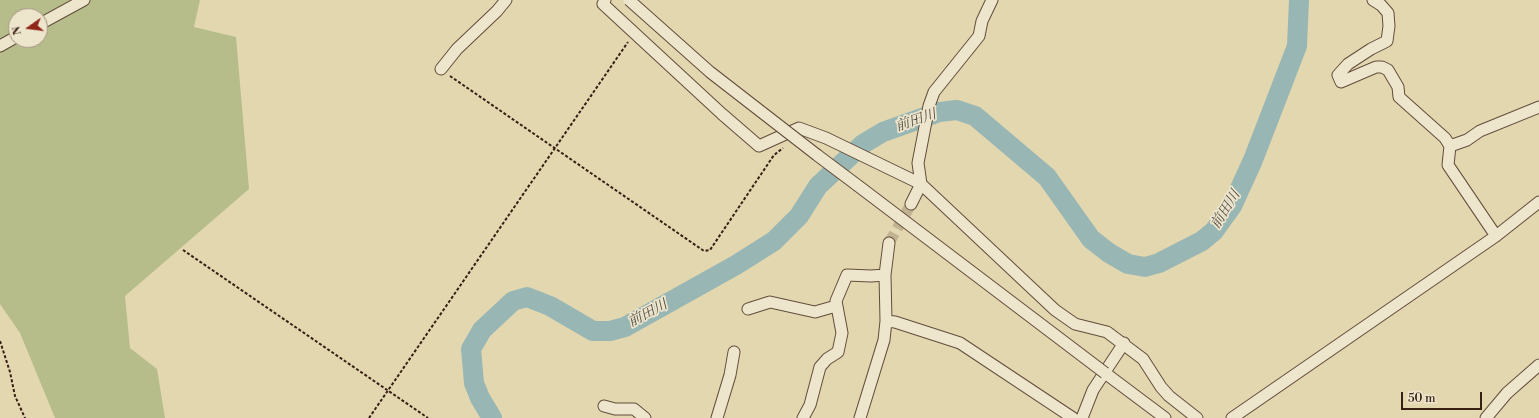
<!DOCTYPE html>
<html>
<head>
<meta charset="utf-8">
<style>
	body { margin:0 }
	#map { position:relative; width:1539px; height:418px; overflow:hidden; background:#e3d7b0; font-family:"Libre Bodoni",serif }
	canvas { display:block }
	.north { position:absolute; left:8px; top:8px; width:40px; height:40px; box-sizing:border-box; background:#ede5cc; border:1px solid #a49682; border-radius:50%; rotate:256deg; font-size:11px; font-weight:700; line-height:16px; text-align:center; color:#371f14 }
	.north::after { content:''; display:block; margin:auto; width:14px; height:18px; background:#8f2418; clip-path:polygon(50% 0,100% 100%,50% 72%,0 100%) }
	.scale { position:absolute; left:1401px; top:392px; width:81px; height:18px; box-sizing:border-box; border:2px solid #371f14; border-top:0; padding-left:5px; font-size:12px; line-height:14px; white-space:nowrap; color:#371f14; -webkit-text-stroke:3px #ede5cc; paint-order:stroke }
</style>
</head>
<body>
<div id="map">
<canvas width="1539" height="418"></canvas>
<div class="north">N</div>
<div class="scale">50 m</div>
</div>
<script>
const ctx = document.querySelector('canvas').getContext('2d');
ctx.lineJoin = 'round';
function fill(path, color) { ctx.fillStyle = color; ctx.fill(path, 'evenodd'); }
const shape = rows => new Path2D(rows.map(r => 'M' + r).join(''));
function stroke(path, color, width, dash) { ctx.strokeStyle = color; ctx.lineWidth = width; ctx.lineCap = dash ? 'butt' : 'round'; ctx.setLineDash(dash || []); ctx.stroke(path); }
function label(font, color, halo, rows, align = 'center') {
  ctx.font = font + ' "Libre Bodoni","Noto Serif JP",serif'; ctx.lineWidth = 3.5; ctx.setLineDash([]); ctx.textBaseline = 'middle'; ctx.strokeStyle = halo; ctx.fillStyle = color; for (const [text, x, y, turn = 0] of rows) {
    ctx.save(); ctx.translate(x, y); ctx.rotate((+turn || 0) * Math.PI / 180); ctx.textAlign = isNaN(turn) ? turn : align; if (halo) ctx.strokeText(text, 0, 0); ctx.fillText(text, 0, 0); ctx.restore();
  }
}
const green = shape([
	[0,0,200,0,194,27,236,37,249,189,125,296,130,348,157,369,165,418,55,418,20,333,0,304],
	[16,16,40,16,40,40,16,40]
]);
const river = shape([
	[492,418,480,398,474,383,471,349,482,330,513,301,527,297,550,306,593,331,610,331,625,327,736,265,774,241,799,216,818,186,863,144,883,132,939,112,957,110,975,116,1047,177,1091,239,1109,253,1128,264,1145,267,1159,263,1202,241,1214,231,1232,206,1253,160,1297,46,1299,0]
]);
const minorTunnel = shape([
	[889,243,911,204]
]);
const path = shape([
	[450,76,704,251,710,250,774,155,783,148],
	[183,250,428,418],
	[0,341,10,372,15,396,25,418],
	[369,418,628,42]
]);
const minor = shape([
	[605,0,603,4,722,114,759,146,799,128,826,138,921,184,1055,310,1075,324,1107,332,1143,359,1161,387,1169,396,1197,418],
	[1373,0,1381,5,1388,13,1389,26,1387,41,1371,49,1348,64,1338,75,1341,82,1376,67,1382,67,1388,70,1398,87,1399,97,1445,138,1450,146,1448,165,1496,236],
	[40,24,84,0],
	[0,46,16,37],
	[441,69,457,49,497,11,506,0],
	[1450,146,1467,140,1480,131,1539,107],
	[817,155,857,185],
	[911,204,921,184,918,163,929,106,934,92,979,36,982,21,992,0],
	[748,309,770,302,815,312,836,306],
	[886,321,895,322,960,343,1073,418],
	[1105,373,1165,418],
	[604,406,615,409,634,409,645,418],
	[717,418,730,375,734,352],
	[803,418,810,405,820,367,827,359,838,352,842,333,836,301,847,275,871,276,885,275],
	[860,418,884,340,886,321,885,275,889,243],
	[1082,418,1093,390,1124,343],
	[1232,418,1496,236,1539,202],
	[1486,418,1507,393,1539,365]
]);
const minorBridge = shape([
	[629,0,710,72,817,155],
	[857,185,1105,373]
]);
const waterNames = [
	["前田川",916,121,-19],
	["前田川",1226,210,-58],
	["前田川",648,314,-28]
];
fill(green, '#b6bd8a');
stroke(river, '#98b7b4', 20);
stroke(minorTunnel, '#c1b291', 11, [11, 5.5]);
stroke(minor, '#624d3b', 13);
stroke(path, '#371f14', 2, [3, 2]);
stroke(minor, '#ede5cc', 11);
stroke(minorBridge, '#624d3b', 13, []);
stroke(minorBridge, '#ede5cc', 11);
label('italic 14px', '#544d44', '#ede5cc', waterNames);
</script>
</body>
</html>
